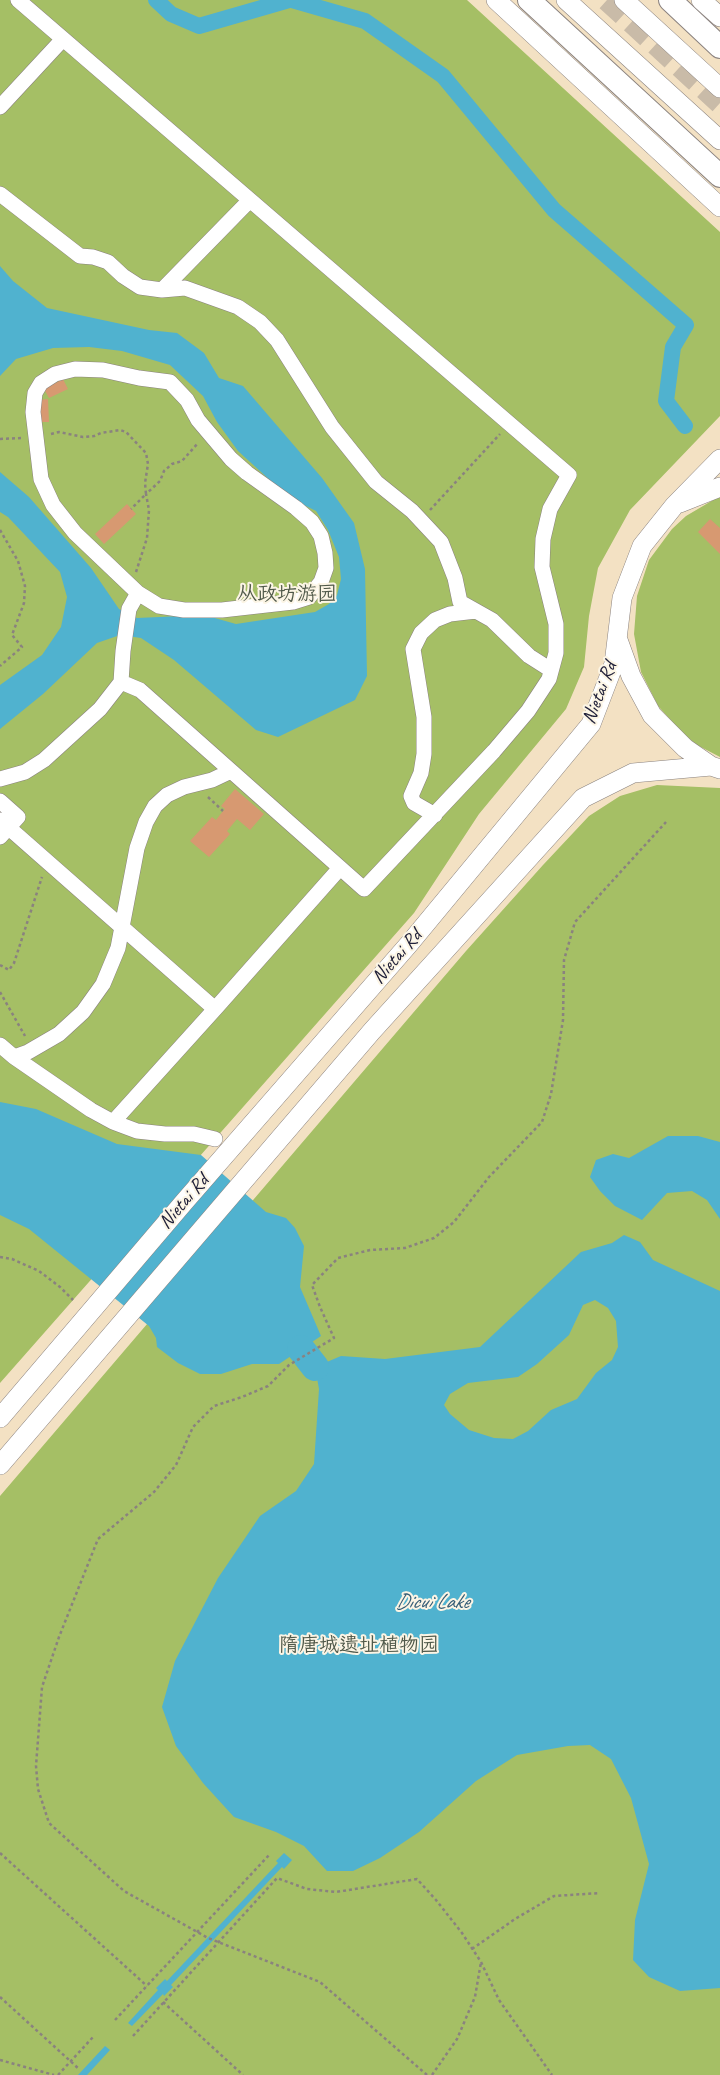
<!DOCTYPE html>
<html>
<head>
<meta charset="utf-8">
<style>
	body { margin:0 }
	canvas { display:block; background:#f3e1c3 }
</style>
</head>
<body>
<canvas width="720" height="2075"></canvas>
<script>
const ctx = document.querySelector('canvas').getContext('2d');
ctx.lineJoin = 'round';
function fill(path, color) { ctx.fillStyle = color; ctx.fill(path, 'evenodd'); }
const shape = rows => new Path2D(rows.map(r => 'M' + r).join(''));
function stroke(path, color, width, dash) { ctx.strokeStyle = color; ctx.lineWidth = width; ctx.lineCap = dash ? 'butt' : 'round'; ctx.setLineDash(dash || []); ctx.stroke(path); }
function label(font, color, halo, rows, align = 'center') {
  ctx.font = font + ' Caveat,"LXGW WenKai TC",sans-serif'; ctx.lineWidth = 4; ctx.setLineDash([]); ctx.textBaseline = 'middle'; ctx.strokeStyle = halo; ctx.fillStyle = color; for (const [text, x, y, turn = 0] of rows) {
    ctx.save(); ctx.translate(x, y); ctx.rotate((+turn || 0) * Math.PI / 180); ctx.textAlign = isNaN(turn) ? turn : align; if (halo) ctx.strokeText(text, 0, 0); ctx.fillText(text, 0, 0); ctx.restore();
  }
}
const green = shape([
	[0,0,467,0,720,232,720,416,630,510,598,568,589,616,584,667,566,709,479,814,414,913,0,1383],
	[720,496,720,757,697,745,683,734,658,706,641,672,634,634,637,596,649,560,672,529,686,516],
	[657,785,720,788,720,2075,0,2075,0,1496,466,951,543,865,589,816,620,796]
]);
const water = shape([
	[0,266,13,281,47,308,149,330,177,333,204,353,219,378,243,386,322,478,354,523,365,569,367,676,355,700,278,737,256,730,174,660,141,638,120,635,97,643,43,694,0,729,0,685,42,655,61,627,67,597,60,572,8,517,0,512,0,472,29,497,91,568,119,609,137,618,204,615,236,624,315,612,329,604,337,595,341,579,339,557,328,530,316,511,298,502,272,482,238,451,217,422,203,396,170,365,122,351,89,347,53,348,16,359,0,376],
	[0,1102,36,1109,117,1144,201,1155,266,1212,286,1218,295,1228,304,1246,300,1287,321,1336,279,1364,252,1364,221,1374,200,1374,178,1363,157,1347,156,1338,149,1326,29,1229,0,1215],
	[668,1136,698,1136,720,1142,720,1219,707,1200,692,1191,667,1193,642,1220,615,1206,600,1191,590,1177,596,1160,613,1154,629,1158],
	[624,1235,640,1242,653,1260,720,1291,720,1988,680,1991,649,1977,633,1960,635,1920,649,1864,631,1798,611,1759,590,1745,568,1746,517,1755,476,1781,419,1832,380,1858,353,1871,327,1871,304,1846,276,1832,234,1817,203,1783,176,1746,162,1707,175,1661,218,1578,260,1516,296,1491,314,1464,319,1389,315,1367,341,1356,385,1359,480,1347,581,1252,612,1243],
	[595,1300,608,1308,616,1321,618,1347,612,1360,596,1373,577,1399,551,1410,528,1431,513,1439,494,1438,469,1430,450,1414,444,1405,450,1394,468,1383,518,1377,537,1364,569,1335,583,1305],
	[284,1853,292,1860,284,1869,282,1867,171,1985,173,1987,164,1996,163,1994,132,2026,128,2023,158,1990,156,1988,165,1979,167,1981,278,1863,276,1861],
	[105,2046,110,2050,87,2075,78,2075]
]);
const canal = shape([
	[156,0,171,14,199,26,289,0],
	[292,0,365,21,443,76,554,210,686,325,673,347,666,401,685,426]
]);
const river = shape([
	[301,1349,315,1367]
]);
const building = shape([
	[63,379,68,389,49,398,44,389],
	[48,399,49,422,39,422,38,400],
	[127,504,136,514,104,544,95,534],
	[710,519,720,528,720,554,698,532],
	[235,789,264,814,250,830,237,819,227,831,230,834,209,857,190,841,212,817,216,820,223,811,225,809,221,806]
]);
const highwayTunnel = shape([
	[607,0,720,103]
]);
const path = shape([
	[51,434,59,432,83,437,94,436,101,433,120,430,126,432,146,453,148,464,145,483,146,494,131,509],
	[0,439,22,438],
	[430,510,500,434],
	[0,530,18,561,25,586,24,603,12,635,22,647,0,666],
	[136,572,147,538,149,510,146,494,160,481,164,471,172,464,182,461,198,443],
	[208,797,223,811],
	[0,965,9,970,14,963,42,877],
	[0,992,25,1036],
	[0,1257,12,1259,39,1271,60,1287,73,1300],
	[0,1853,147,1986],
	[472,1949,515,1919,554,1896,600,1893],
	[0,1997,79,2069],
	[163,2002,243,2075],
	[115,2020,270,1854],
	[133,2036,277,1878,307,1889,336,1892,417,1879,436,1900,462,1933,481,1962,499,2000,552,2075],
	[0,2060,54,2075],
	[58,2075,94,2036],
	[427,2075,320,1982,208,1938,124,1891,49,1823,38,1789,36,1766,42,1687,59,1637,98,1539,154,1492,176,1465,193,1427,214,1406,242,1397,268,1386,289,1365,334,1338,320,1307,312,1285,338,1258,370,1250,405,1248,434,1238,454,1222,489,1177,542,1122,551,1094,563,1020,564,960,575,922,666,822],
	[432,2075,457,2039,475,1997,481,1962]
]);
const minor = shape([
	[18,0,569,475,550,509,543,539,542,567,556,624,556,653,549,679,528,711,494,751,364,889,140,690,121,682,123,651,129,609,138,593,75,533,53,505,41,479,33,412,35,393,41,383,55,374,75,369,103,370,139,378,170,382,187,400,198,420,231,459,247,473,296,508,312,522,321,536,325,553,326,568,321,582,309,597,293,602,222,610,184,610,159,606,138,593],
	[0,107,63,39],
	[0,194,80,256,93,257,108,262,123,276,140,287,162,290,185,288,238,307,260,322,277,340,332,427,376,482,412,511,441,542,455,578,460,602,492,620,529,656,551,670],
	[162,290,250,200],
	[0,779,25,772,44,760,100,709,121,682],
	[0,801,18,817,0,837],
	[435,815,414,803,411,796,421,773,424,754,424,717,413,649,421,633,435,620,450,614,476,611],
	[0,820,215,1009,340,868],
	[0,1045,14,1057,91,1110,113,1122],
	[14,1057,28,1052,59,1034,83,1012,103,984,118,948,137,848,146,822,155,806,167,795,184,787,212,780,231,771],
	[215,1139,194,1134,165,1134,137,1131,113,1122,215,1009]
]);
const major = shape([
	[496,0,720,207],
	[566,0,720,140],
	[624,0,720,88],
	[701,0,720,17],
	[680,503,720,487],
	[618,640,631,676,652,715,685,748,711,766],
	[0,1418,185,1201,409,944,591,724,614,664,622,598,642,546,674,506,720,459],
	[0,1465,372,1031,583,798,633,773,711,766,720,769]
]);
const highway = shape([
	[529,0,720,176],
	[670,0,720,47]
]);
const parkNames = [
	["从政坊游园",287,595],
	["隋唐城遗址植物园",359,1646]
];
const streetNames = [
	["Nietai Rd",600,693,-69],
	["Nietai Rd",397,957,-49],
	["Nietai Rd",184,1202,-49]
];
const waterNames = [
	["Dicui Lake",432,1602]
];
fill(green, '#a5bf65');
fill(water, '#50b2cf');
stroke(canal, '#50b2cf', 16);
stroke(river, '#50b2cf', 28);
fill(building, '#d79971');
stroke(highwayTunnel, '#c9bba8', 22, [22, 11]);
stroke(minor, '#8a827f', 16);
stroke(major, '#8a827f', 20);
stroke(highway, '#8a827f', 24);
stroke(path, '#8a827f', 2.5, [3, 3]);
stroke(minor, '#fff', 15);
stroke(major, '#fff', 19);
stroke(highway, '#fff', 22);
label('20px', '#50594a', '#fcf5e5', parkNames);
label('20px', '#22223b', '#fcf5e5', streetNames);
label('italic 21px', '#345c76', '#fcf5e5', waterNames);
</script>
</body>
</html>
